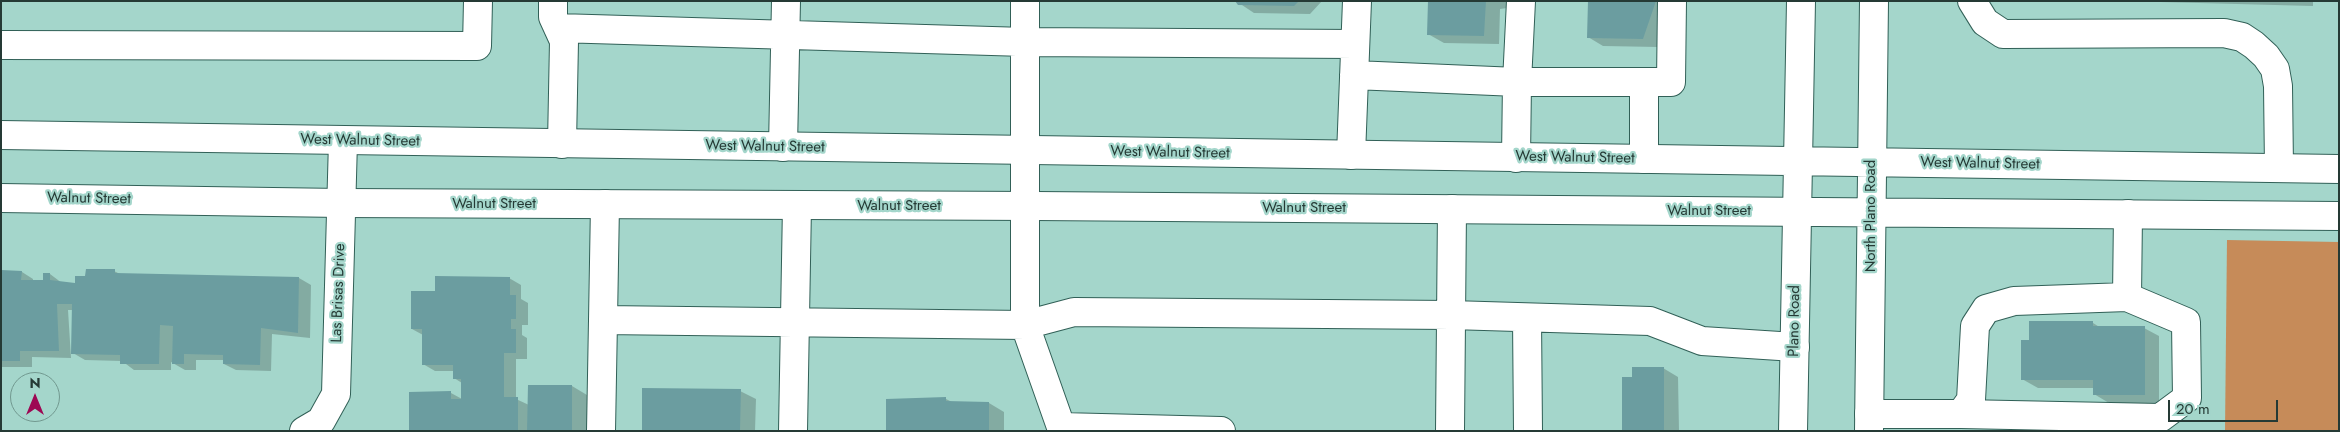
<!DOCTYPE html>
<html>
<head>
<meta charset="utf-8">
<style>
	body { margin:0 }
	#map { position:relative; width:2340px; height:432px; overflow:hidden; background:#a4d6cb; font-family:Jost,sans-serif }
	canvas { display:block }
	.frame { position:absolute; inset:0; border:2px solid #253a35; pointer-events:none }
	.north { position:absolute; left:10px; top:372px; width:50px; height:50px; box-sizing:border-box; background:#a4d6cb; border:1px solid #71988f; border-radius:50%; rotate:0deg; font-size:14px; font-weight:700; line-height:20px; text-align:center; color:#253a35 }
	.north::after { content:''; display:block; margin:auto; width:18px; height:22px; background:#9d0853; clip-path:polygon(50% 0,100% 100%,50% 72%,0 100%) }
	.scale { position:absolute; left:2168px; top:400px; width:110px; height:22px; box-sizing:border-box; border:2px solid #253a35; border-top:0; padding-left:6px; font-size:15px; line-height:18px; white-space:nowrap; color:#253a35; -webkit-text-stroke:4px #a4d6cb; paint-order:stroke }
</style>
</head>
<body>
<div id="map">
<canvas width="2340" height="432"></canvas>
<div class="frame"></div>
<div class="north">N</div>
<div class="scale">20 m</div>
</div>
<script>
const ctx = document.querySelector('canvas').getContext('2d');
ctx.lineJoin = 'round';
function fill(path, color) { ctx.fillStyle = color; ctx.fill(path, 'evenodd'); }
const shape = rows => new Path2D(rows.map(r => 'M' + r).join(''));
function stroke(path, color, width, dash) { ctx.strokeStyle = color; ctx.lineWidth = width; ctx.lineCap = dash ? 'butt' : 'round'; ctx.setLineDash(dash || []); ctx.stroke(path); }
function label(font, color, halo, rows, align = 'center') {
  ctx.font = font + ' Jost,sans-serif'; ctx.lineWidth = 4.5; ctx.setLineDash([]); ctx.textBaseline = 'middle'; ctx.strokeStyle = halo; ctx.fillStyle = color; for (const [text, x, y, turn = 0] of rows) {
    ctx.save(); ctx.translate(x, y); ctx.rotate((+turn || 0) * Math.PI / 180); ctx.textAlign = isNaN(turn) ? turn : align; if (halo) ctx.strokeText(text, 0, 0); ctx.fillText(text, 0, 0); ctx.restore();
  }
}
const green = shape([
	[2227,240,2339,242,2339,431,2225,431]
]);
const shadow = shape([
	[1236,1,1322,1,1310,14,1254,13],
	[1429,1,1507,1,1507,8,1500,9,1499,44,1444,43,1428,34],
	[1589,1,1671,1,1658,47,1603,46,1588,37],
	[2122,1,2313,1,2313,6],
	[114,271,120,274,299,278,311,285,310,338,272,334,271,371,236,370,224,364,224,360,196,360,196,370,185,370,171,362,171,370,134,370,122,361,85,360,73,353,73,310,68,310,71,358,32,357,32,367,1,367,1,272,22,272,33,279,33,281,44,281,50,274,62,283,76,284,87,278],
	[509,278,521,285,521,299,528,303,528,325,522,325,522,335,527,338,527,359,516,359,516,399,529,405,572,386,587,395,587,431,411,431,451,393,462,399,462,383,454,378,454,371,435,371,423,364,423,335,412,329,436,292],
	[2093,323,2101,328,2144,328,2159,336,2159,403,2109,403,2094,394,2094,388,2038,388,2022,379,2030,342],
	[1663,368,1678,377,1679,431,1623,431,1633,378],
	[740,391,756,399,755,431,643,431],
	[946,399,952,402,989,403,1004,412,1004,431,887,431]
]);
const building = shape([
	[1235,1,1299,1,1294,6,1238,5],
	[1428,1,1486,1,1484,36,1427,35],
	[1588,1,1656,1,1643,39,1587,38],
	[86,269,115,269,115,273,299,277,298,333,261,328,260,365,223,364,223,355,184,354,184,364,172,364,173,326,160,325,159,364,120,364,120,355,71,354,72,304,57,304,59,351,20,351,20,361,1,361,1,270,22,271,21,280,43,280,43,273,50,273,50,280,75,283,75,276,85,276],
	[435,276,510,277,510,295,516,295,516,319,511,319,511,329,516,329,516,353,504,353,504,397,518,397,518,431,409,431,409,392,451,391,451,399,461,399,461,379,453,379,453,365,422,365,422,329,411,329,411,291,435,291],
	[2029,321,2093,321,2093,326,2145,326,2145,395,2093,395,2093,380,2021,380,2021,340,2029,340],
	[1632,367,1664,367,1664,431,1622,431,1622,377,1632,377],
	[528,385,572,385,572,431,527,431],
	[642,388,741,389,740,431,642,431],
	[946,397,946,401,989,402,989,431,886,431,886,399]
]);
const minor = shape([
	[553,1,553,17,564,41,562,144],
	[1025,1,1025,325,1061,427,1221,431],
	[1972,1,1985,22,2003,34,2224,33,2242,37,2254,45,2266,56,2275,69,2278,86,2279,168],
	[558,28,1025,42,1355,44],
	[1,45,477,46,478,1],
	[1354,75,1517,82,1521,1],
	[783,147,786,1],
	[1351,155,1357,1],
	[1516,158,1517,82,1644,82],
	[1644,159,1644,82,1671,82,1672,1],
	[605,204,603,320,1025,325,1074,312,1451,315,1650,321,1702,341,1795,347],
	[2127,297,2128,214],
	[1527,318,1528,431],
	[1869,414,1961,414,1971,400,1975,326,1986,309,2014,301,2127,297,2186,322,2187,398,2160,418,1961,414],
	[304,431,321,421,336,394,343,141],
	[601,431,603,320],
	[793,431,797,205],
	[1450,431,1452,209]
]);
const major = shape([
	[1,135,2339,169],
	[1,198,341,203,1035,206,2339,216],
	[1793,431,1801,1],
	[1869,431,1874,1]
]);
const streetNames = [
	["West Walnut Street",360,141,1],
	["West Walnut Street",765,147,1],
	["West Walnut Street",1170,153,1],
	["West Walnut Street",1575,158,1],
	["West Walnut Street",1980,164,1],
	["Walnut Street",89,199,1],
	["Walnut Street",494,204],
	["Walnut Street",899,206],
	["Walnut Street",1304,208],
	["Walnut Street",1709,211],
	["North Plano Road",1871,216,-90],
	["Las Brisas Drive",339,293,-88],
	["Plano Road",1795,321,-89]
];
fill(green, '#c68b59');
fill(shadow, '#0003');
fill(building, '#6b9da0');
stroke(minor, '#316057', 30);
stroke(major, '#316057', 30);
stroke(minor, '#fff', 28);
stroke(major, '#fff', 28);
label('15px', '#253a35', '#a4d6cb', streetNames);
</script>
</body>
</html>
